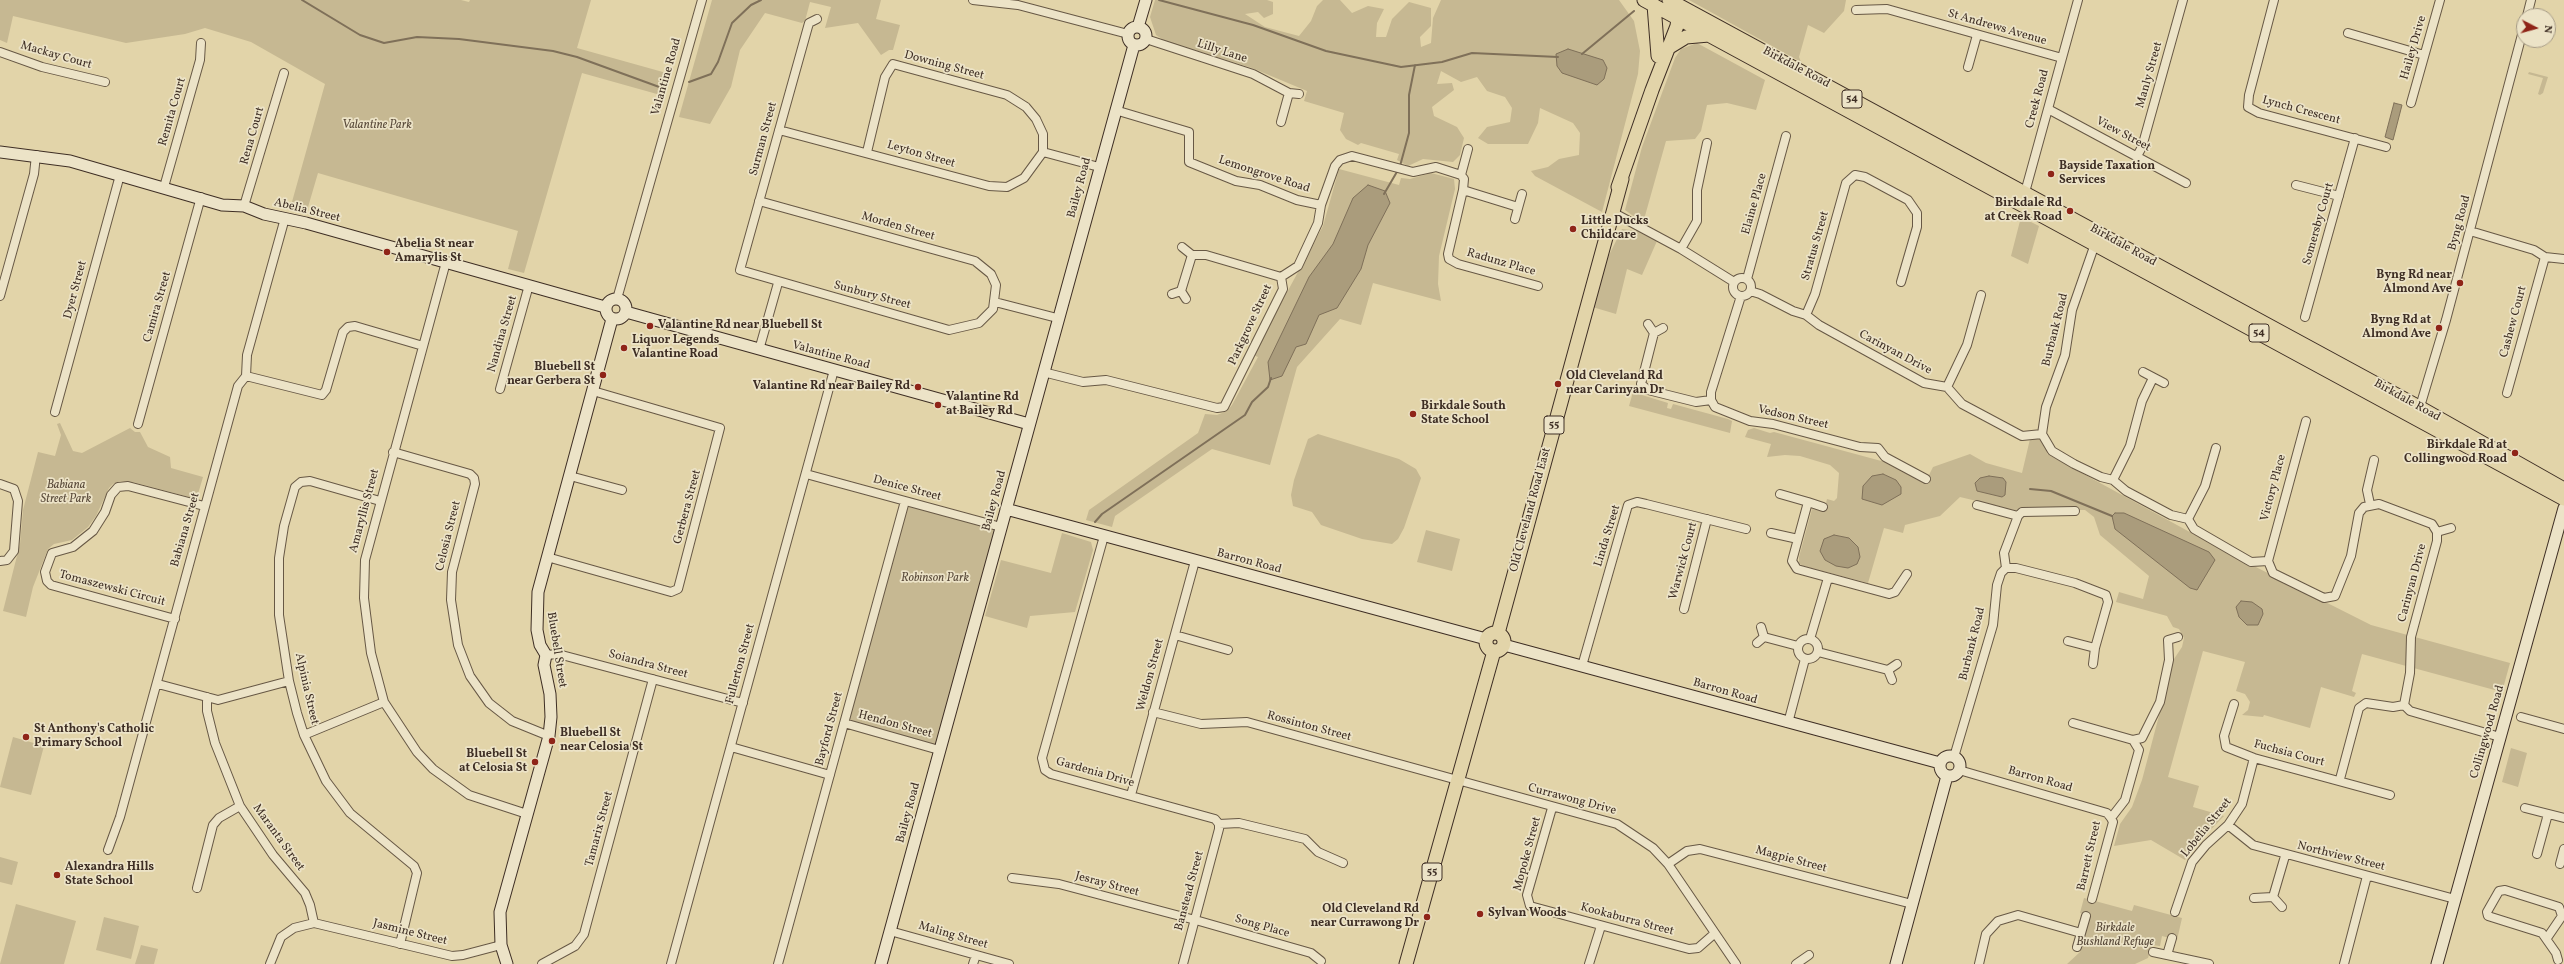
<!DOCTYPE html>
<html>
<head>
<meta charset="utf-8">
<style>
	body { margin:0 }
	#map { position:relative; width:2564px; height:964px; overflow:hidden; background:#e2d4a9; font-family:Vollkorn,serif }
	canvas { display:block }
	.north { position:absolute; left:2516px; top:8px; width:40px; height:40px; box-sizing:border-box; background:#ece3c7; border:1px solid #a69b86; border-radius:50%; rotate:96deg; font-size:11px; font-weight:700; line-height:16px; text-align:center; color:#3e2e24 }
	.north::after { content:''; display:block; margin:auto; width:14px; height:18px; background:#8f2418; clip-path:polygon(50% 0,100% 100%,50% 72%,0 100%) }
</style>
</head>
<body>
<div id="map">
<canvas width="2564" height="964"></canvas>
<div class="north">N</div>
</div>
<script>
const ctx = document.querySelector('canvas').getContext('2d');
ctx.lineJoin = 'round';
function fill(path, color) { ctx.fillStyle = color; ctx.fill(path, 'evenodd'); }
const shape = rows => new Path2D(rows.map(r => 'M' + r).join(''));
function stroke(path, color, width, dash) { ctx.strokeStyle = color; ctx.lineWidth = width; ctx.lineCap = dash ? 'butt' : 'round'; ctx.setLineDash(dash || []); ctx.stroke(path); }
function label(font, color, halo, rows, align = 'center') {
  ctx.font = font + ' Vollkorn,serif'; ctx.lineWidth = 3.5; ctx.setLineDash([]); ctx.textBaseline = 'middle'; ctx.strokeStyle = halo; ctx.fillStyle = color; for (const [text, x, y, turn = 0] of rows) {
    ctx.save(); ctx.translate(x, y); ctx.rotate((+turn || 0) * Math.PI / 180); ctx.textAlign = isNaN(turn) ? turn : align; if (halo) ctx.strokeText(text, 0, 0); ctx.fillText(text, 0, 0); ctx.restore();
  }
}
const green = shape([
	[0,0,461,0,469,2,470,0,591,0,577,48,670,74,664,96,582,73,524,273,508,269,518,231,318,173,306,214,290,209,325,84,251,42,205,28,185,34,126,43,13,16,7,43,0,40],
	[712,0,881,0,876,19,900,25,893,50,889,50,881,55,858,23,825,28,831,7,810,2,805,21,802,23,765,13,740,50,731,87,710,124,679,117],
	[1155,0,1267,0,1273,2,1273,14,1264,18,1258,12,1245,14,1265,27,1299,36,1311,21,1317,6,1323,0,1340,0,1352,13,1368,6,1384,9,1377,23,1376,37,1386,37,1392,19,1409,2,1431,8,1431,26,1420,37,1421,47,1431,43,1433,18,1441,0,1619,0,1634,21,1640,51,1638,74,1602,212,1535,176,1531,171,1548,167,1559,159,1579,155,1580,133,1573,123,1540,108,1538,123,1528,144,1488,144,1478,138,1487,127,1510,122,1512,108,1505,97,1487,91,1477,77,1461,82,1441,71,1437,84,1452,83,1454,90,1432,107,1434,116,1457,127,1464,138,1460,155,1453,162,1423,159,1408,166,1397,160,1399,154,1361,143,1358,145,1346,139,1340,130,1344,113,1304,101,1307,91,1252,68,1165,41,1156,35,1150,17],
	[1689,0,1846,0,1844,11,1824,33,1808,25,1799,57,1801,62],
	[1697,43,1765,80,1756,110,1727,103,1707,105,1701,131,1695,139,1666,141,1643,223,1625,210,1642,147,1675,58,1681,49],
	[2529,72,2548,77,2543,93,2540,95,2538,94,2543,78,2528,74],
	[1339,169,1399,185,1401,178,1410,179,1431,173,1454,179,1455,189,1439,256,1438,284,1441,301,1373,283,1361,325,1340,319,1297,367,1270,465,1212,449,1115,516,1112,527,1086,520,1089,510,1198,433,1205,414,1217,415,1227,411,1232,405,1258,357,1253,355,1323,226],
	[2021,217,2039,226,2028,264,2011,256],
	[1622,229,1641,231,1657,241,1642,275,1627,269,1616,314,1589,306,1596,281],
	[1635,385,1642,395,1668,403,1667,408,1671,409,1673,404,1728,419,1732,421,1730,433,1629,406],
	[60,423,73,451,82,453,130,428,135,432,140,432,148,447,170,457,171,468,203,477,198,494,193,498,133,482,120,481,113,484,109,488,96,516,88,527,72,540,54,544,48,549,33,587,26,617,3,611,20,544,23,510,38,452,55,456,61,435,57,424],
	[1754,428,1770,433,1774,432,1885,462,1925,483,1933,467,1970,454,1986,463,2022,473,2030,439,2041,436,2047,448,2047,454,2230,554,2371,625,2510,663,2502,692,2362,654,2352,691,2356,693,2354,697,2321,687,2310,728,2264,715,2263,717,2242,715,2248,710,2250,702,2245,694,2236,691,2245,662,2203,651,2168,777,2199,786,2193,807,2224,816,2193,848,2185,860,2151,840,2114,846,2120,824,2132,807,2142,780,2174,659,2182,647,2184,638,2179,629,2173,627,2167,616,2116,602,2119,592,2143,599,2149,576,2100,535,2094,517,2085,510,2031,510,2013,513,2014,510,1960,497,1940,516,1905,525,1903,533,1884,528,1868,583,1803,566,1799,563,1799,557,1812,509,1824,512,1827,499,1834,501,1837,498,1839,473,1830,465,1800,456,1785,455,1767,457,1771,444,1745,437,1748,430],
	[1318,434,1399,459,1416,469,1421,478,1404,528,1398,539,1392,544,1362,539,1321,525,1312,512,1293,506,1291,495,1294,480,1308,439],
	[905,501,1001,527,939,750,844,723],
	[1426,530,1460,539,1452,571,1417,562],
	[1062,533,1091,542,1093,550,1075,612,1030,616,1027,628,985,616,1001,560,1051,573],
	[13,737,44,746,31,795,0,787],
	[2511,748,2527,753,2518,787,2502,782],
	[0,857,18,862,12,885,0,882],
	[2084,898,2132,911,2134,905,2182,918,2177,940,2162,936,2160,946,2152,945,2148,958,2135,964,2067,964,2080,952,2090,916,2080,913],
	[16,904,76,921,64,964,0,964],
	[104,917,139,926,131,959,96,950],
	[141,945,158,949,154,964,135,964]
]);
const water = shape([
	[1568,49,1603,60,1607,68,1604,79,1597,85,1562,73,1557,66,1556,54,1568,49],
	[2394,103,2402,105,2393,140,2385,137,2394,103],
	[1368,185,1385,191,1390,203,1368,245,1361,269,1337,308,1319,315,1306,344,1296,347,1282,376,1270,380,1268,362,1309,277,1333,244,1353,198,1368,185],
	[1883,474,1896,480,1901,487,1901,494,1882,505,1862,499,1863,486,1872,476,1883,474],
	[1989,476,2003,478,2006,482,2005,495,2002,497,1977,491,1975,483,1980,478,1989,476],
	[2115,513,2124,513,2209,552,2215,560,2197,590,2190,588,2115,529,2112,516,2115,513],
	[1834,535,1849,538,1858,547,1860,557,1857,564,1848,568,1836,566,1825,560,1820,551,1824,539,1834,535],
	[2241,601,2252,602,2262,609,2263,614,2258,625,2247,625,2239,617,2236,607,2241,601]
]);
const stream = shape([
	[302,0,360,35,384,43,417,37,459,39,553,51,577,57,662,88],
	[1159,0,1253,25,1326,51,1401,67,1442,62,1472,53,1558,57],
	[1582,54,1634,11],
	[689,82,711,74,718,62,732,23,751,5,761,0],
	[1400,166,1409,133,1409,95,1415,65],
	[1384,194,1398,170],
	[2030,489,2051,491,2112,516],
	[1095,522,1102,514,1245,415,1252,402,1268,387,1271,378]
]);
const street = shape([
	[973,0,1018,5,1128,34],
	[2274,0,2249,95,2248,107,2259,113,2386,147],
	[1856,10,1887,9,2062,58],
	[2527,16,2531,0],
	[2348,33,2424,55],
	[1146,39,1253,74,1289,93,1299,94],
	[0,52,42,67,105,82],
	[1968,67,1977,35],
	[2411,103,2440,0],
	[2048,109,2186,183],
	[1115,110,1189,132,1189,162,1236,181,1260,185,1297,200,1321,205],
	[1281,122,1289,93],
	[779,130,989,186,1007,187,1024,178,1043,152],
	[867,152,885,77,893,64,1007,95,1026,107,1036,119,1043,134,1043,152],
	[1043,152,1099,167],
	[2137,156,2142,147,2183,0],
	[1461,175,1464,179,1463,190,1448,254,1449,259,1458,264,1538,286],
	[1461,175,1468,149],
	[2296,185,2339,196],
	[164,187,200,60,201,43],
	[1463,190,1518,207],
	[2024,196,2078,0],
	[759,201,975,261,991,274,996,285,993,309,979,323,949,330,740,270,809,23,817,19],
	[244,206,284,73],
	[1614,213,1681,249,1734,282],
	[1515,219,1522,194],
	[2470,231,2534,250,2545,257,2564,259],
	[1182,247,1192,255],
	[1681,249,1697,221,1697,190,1707,143],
	[446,262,365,560,364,598,371,653,384,702,417,752,433,769,469,795,527,814],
	'1733 287a9 9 0 1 1 18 0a9 9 0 1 1-18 0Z',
	[1747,279,1786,136],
	[1750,291,1760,294,1793,311,1806,315,1819,325,1924,383,1947,387,1962,404,2022,436,2042,434,2052,451,2074,464,2101,477,2113,480,2126,491,2171,515,2188,519,2194,529,2251,562,2268,561,2273,573,2324,598,2335,596,2351,556,2359,513,2364,507,2379,504,2432,524,2437,532,2437,541,2411,637,2410,673,2404,705],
	[1172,294,1181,291],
	[0,296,34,174,36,155],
	[1741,296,1711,392,1711,400,1715,407,1750,421,1773,424,1860,447,1878,448,1885,457,1926,479],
	[617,299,702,0],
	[1186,299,1181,291,1192,255,1206,255,1281,277],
	[995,302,1057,318],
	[1806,315,1815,294,1846,183,1855,175,1865,177,1908,200,1917,213,1917,227,1901,282],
	[2305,317,2355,138],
	[1648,324,1654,333,1663,328],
	[1654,333,1641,384,1648,390,1696,402,1711,400],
	[759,350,778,283],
	[1043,372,1083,382,1106,380,1217,408,1224,407,1283,289,1281,277,1298,266,1318,223,1321,205,1335,166,1340,160,1352,156,1413,172,1436,167,1461,175],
	[2143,372,2164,383],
	[246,376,322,395,326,390,343,332,348,327,355,326,423,346],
	[1947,387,1967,345,1981,295],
	[500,389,529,285],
	[2507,393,2545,257],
	[2419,410,2446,320,2524,27],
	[55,412,120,175],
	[138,424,201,197],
	[2042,434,2046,407,2065,355,2072,310,2096,241],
	[393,452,470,474,474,478,475,484,452,572,451,600,458,645,470,676,489,703,512,721,549,736],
	[806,474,1001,527],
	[570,476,622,490],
	[2113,480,2130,446,2142,401,2153,378],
	[0,484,14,489,18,501,14,551,7,560,0,561],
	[1780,494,1808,502,1792,561,1797,569,1889,594,1895,592,1907,574],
	[380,501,310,481,301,482,295,487,284,526,279,558,279,615,289,681,297,713,304,735,326,781,350,813,414,866,417,873,400,944],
	[1808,502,1823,507],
	[2370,504,2367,490,2374,460],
	[1977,505,2018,516],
	[2188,519,2205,486,2216,448],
	[2437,532,2451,528],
	[1771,533,1798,539],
	[1104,536,1042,758,1045,770,1051,774,1215,819,1219,824,1239,823,1305,839,1318,852,1343,863],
	[547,557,671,592,678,589,720,428,593,391],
	[2268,561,2306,421],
	[2006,568,2016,568,2075,583,2106,595,2108,602,2095,648],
	[1684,609,1707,519],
	[175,619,51,585,47,581,45,572,52,553,73,547,93,531,105,512,111,495,118,487,128,486,204,506],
	[1175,635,1228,650],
	[1764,637,1798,646],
	'1798 649a10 10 0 1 1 20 0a10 10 0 1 1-20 0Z',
	[1810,639,1828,578],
	[2068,641,2095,648,2093,664],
	[1757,643,1764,637,1761,627],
	[1818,652,1888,670],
	[546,655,558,654,743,703],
	[1582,666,1628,505,1637,502,1646,504,1746,529],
	[1892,680,1888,670,1897,664],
	[158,684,218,700,289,681],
	[207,697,207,711,215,743,240,806,273,855,305,893,310,905,314,923],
	[2234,704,2224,736,2226,747,2254,758,2390,795],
	[1153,712,1201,724,1247,722,1617,824,1653,848,1668,864,1736,964],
	[2521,717,2564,729],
	[844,723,939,750],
	[1788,723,1805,659],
	[2073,723,2133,740,2139,750,2125,800,2111,818],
	[304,735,384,702],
	[2133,740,2142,738,2160,702,2169,660,2168,640,2178,637],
	[731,747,830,775],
	[1954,757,1993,625,1997,585,2001,573,2006,568,2004,553,2018,516,2022,512,2075,511],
	[1959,770,2107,813,2111,818],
	[2340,779,2359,708,2366,703,2393,707,2404,705,2410,711,2500,737],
	[1131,795,1195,561],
	[1552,808,1527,895,1530,906,1689,949,1698,948,1714,934],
	[2525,808,2564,818],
	[2228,825,2253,845,2455,899],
	[108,850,120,817,238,386,246,376,247,355,285,218],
	[2537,854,2548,814],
	[1668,864,1687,851,1700,849,1912,904],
	[2560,864,2564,849],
	[1012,878,1059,884,1199,921,1311,953,1321,961],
	[197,888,213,825,219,818,240,806],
	[2273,897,2285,856],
	[2254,898,2273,897,2282,907],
	[2092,899,2113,822,2111,818],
	[2175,912,2192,862,2206,845,2228,825,2242,804,2254,758],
	[890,931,1009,964],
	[2547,938,2562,916,2559,907,2505,890,2499,891,2487,912,2488,916,2542,933,2556,953,2558,960],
	[2077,947,2086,916],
	[2153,952,2209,964],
	[2167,955,2172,938],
	[270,964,281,937,294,928,314,923,452,956,463,955,501,945],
	[542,964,575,946,584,934,653,679],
	[671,964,834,370],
	[778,964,905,501],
	[973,964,976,955],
	[1183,964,1219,829,1219,824],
	[1589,964,1601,926],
	[1796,964,1809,955],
	[1979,964,1986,934,1998,921,2018,915,2081,933],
	[2344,964,2367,876]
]);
const secondary = shape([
	'1128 36a9 9 0 1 1 18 0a9 9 0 1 1-18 0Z',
	[1138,27,1146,0],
	[0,152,70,161,222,205,244,206,264,214,306,223,605,307],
	'606 309a10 10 0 1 1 20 0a10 10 0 1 1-20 0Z',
	[626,312,1029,424],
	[1006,509,1486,639],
	[1504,645,1940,763],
	'1940 766a10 10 0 1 1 20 0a10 10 0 1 1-20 0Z',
	[507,964,501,945,500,912,549,736,551,717,550,694,544,665,546,655,540,645,537,630,538,592,612,319],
	[881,964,1134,45],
	[1896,964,1947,776],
	[2437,964,2564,508]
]);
const primary = shape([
	[1644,0,2564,499],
	[1669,0,2419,407,2564,489],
	[1654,5,1658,56],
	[1668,48,1686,37,1709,35],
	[1618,187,1652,90,1677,26,1679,12],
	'1486 642a9 9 0 1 1 18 0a9 9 0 1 1-18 0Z',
	[1498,633,1622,179],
	[1406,964,1494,651]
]);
const markers = [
	[2051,174,4,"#8f2418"],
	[2070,211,4,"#8f2418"],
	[1573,229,4,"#8f2418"],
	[387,252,4,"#8f2418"],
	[2460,283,4,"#8f2418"],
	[650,326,4,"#8f2418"],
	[2439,328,4,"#8f2418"],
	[624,348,4,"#8f2418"],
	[603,375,4,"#8f2418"],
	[1558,384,4,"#8f2418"],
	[918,387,4,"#8f2418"],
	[938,405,4,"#8f2418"],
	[1413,414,4,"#8f2418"],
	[2515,453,4,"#8f2418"],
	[26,737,4,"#8f2418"],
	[552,741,4,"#8f2418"],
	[535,762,4,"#8f2418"],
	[57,875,4,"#8f2418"],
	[1480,914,4,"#8f2418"],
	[1427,917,4,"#8f2418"]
];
const shields = [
	[1852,99,20],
	[2259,333,20],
	[1554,425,20],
	[1432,872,20]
];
const shieldNames = [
	["54",1852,99],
	["54",2259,333],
	["55",1554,425],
	["55",1432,872]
];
const streetNames = [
	["St Andrews Avenue",1997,28,16],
	["Hailey Drive",2414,48,-74],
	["Lilly Lane",1222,52,18],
	["Mackay Court",56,56,16],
	["Downing Street",944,66,15],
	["Birkdale Road",1796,68,28],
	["Manly Street",2150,75,-74],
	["Valantine Road",667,77,-74],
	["Creek Road",2038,99,-75],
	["Lynch Crescent",2301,111,15],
	["Remita Court",173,112,-74],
	["View Street",2123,135,28],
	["Rena Court",253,136,-74],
	["Surman Street",764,139,-75],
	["Leyton Street",921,155,16],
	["Lemongrove Road",1264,175,18],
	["Bailey Road",1080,188,-75],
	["Elaine Place",1755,204,-74],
	["Abelia Street",307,211,14],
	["Byng Road",2460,223,-75],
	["Somersby Court",2319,224,-74],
	["Morden Street",898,227,16],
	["Stratus Street",1816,246,-74],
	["Birkdale Road",2123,246,29],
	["Radunz Place",1501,263,16],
	["Dyer Street",76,290,-75],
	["Sunbury Street",872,296,15],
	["Camira Street",158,307,-74],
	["Cashew Court",2514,322,-75],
	["Parkgrove Street",1251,325,-65],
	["Burbank Road",2056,330,-76],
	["Nandina Street",503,334,-74],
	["Carinyan Drive",1895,353,28],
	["Valantine Road",831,356,15],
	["Birkdale Road",2407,401,29],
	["Vedson Street",1793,418,13],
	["Victory Place",2274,488,-75],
	["Denice Street",907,489,15],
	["Bailey Road",995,501,-75],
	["Gerbera Street",688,507,-75],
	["Old Cleveland Road East",1531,510,-75],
	["Amaryllis Street",365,511,-75],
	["Babiana Street",186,530,-74],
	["Celosia Street",449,536,-76],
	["Linda Street",1608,536,-73],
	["Warwick Court",1684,561,-75],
	["Barron Road",1249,562,15],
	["Carinyan Drive",2413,583,-75],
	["Tomaszewski Circuit",112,589,15],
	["Burbank Road",1973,644,-76],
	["Bluebell Street",556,650,81],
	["Fullerton Street",741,664,-75],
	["Soiandra Street",648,665,15],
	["Weldon Street",1151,675,-75],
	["Alpinia Street",306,689,77],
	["Barron Road",1725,692,16],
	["Hendon Street",895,725,15],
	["Rossinton Street",1309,727,15],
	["Bayford Street",830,729,-75],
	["Collingwood Road",2488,732,-74],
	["Fuchsia Court",2289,754,15],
	["Gardenia Drive",1095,773,16],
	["Barron Road",2040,780,16],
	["Currawong Drive",1572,800,15],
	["Bailey Road",909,813,-75],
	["Lobelia Street",2207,828,-51],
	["Tamarix Street",600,829,-75],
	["Maranta Street",278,838,54],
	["Mopoke Street",1528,854,-75],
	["Barrett Street",2090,856,-77],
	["Northview Street",2341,857,14],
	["Magpie Street",1791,860,15],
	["Jesray Street",1107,885,15],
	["Banstead Street",1190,891,-75],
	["Kookaburra Street",1627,920,15],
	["Song Place",1262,927,16],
	["Jasmine Street",410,933,14],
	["Maling Street",953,936,16]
];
const parkNames = [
	["Valantine Park",377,126],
	["Babiana",66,486],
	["Street Park",66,500],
	["Robinson Park",935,579],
	["Birkdale",2115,929],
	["Bushland Refuge",2115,943]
];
const poiNames = [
	["Bayside Taxation",2059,167],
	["Services",2059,181],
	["Birkdale Rd",2062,204,"right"],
	["at Creek Road",2062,218,"right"],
	["Little Ducks",1581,222],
	["Childcare",1581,236],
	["Abelia St near",395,245],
	["Amarylis St",395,259],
	["Byng Rd near",2452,276,"right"],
	["Almond Ave",2452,290,"right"],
	["Byng Rd at",2431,321,"right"],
	["Almond Ave",2431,335,"right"],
	["Valantine Rd near Bluebell St",658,326],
	["Liquor Legends",632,341],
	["Valantine Road",632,355],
	["Bluebell St",595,368,"right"],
	["near Gerbera St",595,382,"right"],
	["Old Cleveland Rd",1566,377],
	["near Carinyan Dr",1566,391],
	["Valantine Rd near Bailey Rd",910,387,"right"],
	["Valantine Rd",946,398],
	["at Bailey Rd",946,412],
	["Birkdale South",1421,407],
	["State School",1421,421],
	["Birkdale Rd at",2507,446,"right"],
	["Collingwood Road",2507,460,"right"],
	["St Anthony's Catholic",34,730],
	["Primary School",34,744],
	["Bluebell St",560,734],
	["near Celosia St",560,748],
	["Bluebell St",527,755,"right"],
	["at Celosia St",527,769,"right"],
	["Alexandra Hills",65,868],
	["State School",65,882],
	["Old Cleveland Rd",1419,910,"right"],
	["near Currawong Dr",1419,924,"right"],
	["Sylvan Woods",1488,914]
];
fill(green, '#c6b892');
fill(water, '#aa9c7c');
stroke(water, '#7f7059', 1);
stroke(stream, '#7f7059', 2);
stroke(street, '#675845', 10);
stroke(secondary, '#3e2e24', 13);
stroke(primary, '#3e2e24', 15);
stroke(street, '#ece3c7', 8);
stroke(secondary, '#ece3c7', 11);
stroke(primary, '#e2d4a9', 13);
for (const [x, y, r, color] of markers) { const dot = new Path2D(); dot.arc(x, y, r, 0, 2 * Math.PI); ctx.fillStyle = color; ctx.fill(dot); stroke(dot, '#ece3c7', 1.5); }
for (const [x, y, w] of shields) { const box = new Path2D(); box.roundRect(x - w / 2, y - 9, w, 18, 3); ctx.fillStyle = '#ece3c7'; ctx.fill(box); stroke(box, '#3e2e24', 1); }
label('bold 11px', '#3e2e24', null, shieldNames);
label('12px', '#3e2e24', '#ece3c7', streetNames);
label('italic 12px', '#594a3a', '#ece3c7', parkNames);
label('bold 12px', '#3e2e24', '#ece3c7', poiNames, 'left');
</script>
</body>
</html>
